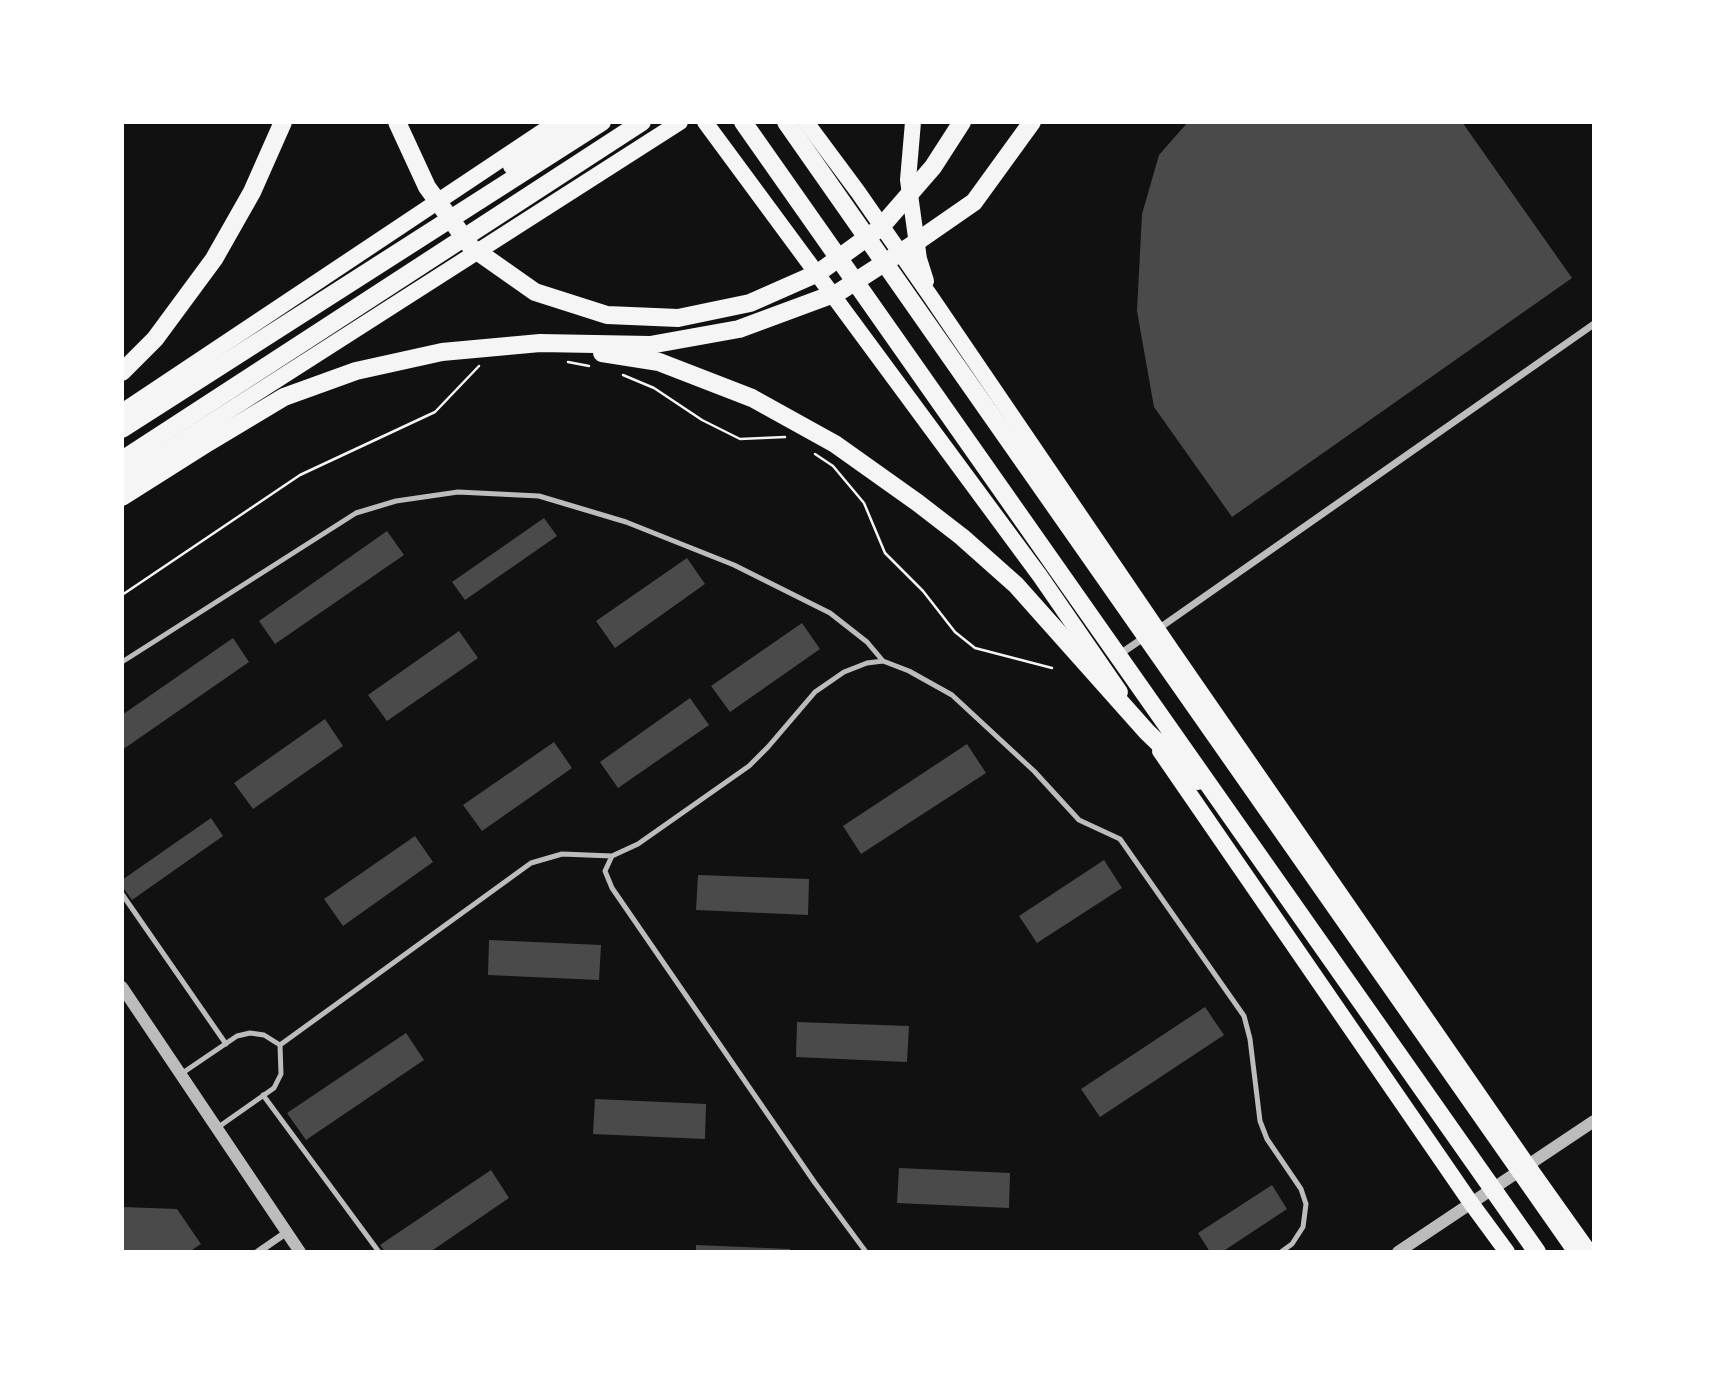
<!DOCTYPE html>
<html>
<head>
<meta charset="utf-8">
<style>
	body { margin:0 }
	#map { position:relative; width:1716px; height:1374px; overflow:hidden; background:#111; font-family:"Varela Round",sans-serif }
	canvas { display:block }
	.frame { position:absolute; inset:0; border:124px solid #fff; pointer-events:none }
</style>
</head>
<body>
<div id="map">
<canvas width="1716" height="1374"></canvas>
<div class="frame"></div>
</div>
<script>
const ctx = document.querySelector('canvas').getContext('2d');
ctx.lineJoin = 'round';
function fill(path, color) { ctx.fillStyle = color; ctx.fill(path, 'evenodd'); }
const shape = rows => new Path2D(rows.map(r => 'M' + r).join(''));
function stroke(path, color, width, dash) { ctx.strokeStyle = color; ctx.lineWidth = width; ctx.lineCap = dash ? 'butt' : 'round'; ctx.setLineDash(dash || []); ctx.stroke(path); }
const building = shape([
	[1188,122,1462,122,1572,278,1232,517,1154,407,1137,311,1142,214,1159,155],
	[544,518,557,536,465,600,452,582],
	[387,531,404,555,275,644,259,621],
	[687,558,705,584,615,648,596,621],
	[802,623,820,649,730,712,711,686],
	[459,631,478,658,387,721,368,695],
	[233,638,249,662,122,750,122,715],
	[690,698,709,725,618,788,600,762],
	[325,719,343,746,253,809,234,783],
	[554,742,572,768,482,831,463,805],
	[967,744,986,773,861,854,843,826],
	[211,818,223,836,132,900,122,886,122,880],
	[415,836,433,862,343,926,324,899],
	[1104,860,1122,888,1037,943,1019,916],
	[698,875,809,879,808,915,696,910],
	[489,940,601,945,599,980,488,975],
	[1205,1007,1224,1035,1100,1117,1081,1089],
	[797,1022,909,1026,907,1062,796,1057],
	[406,1033,424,1060,306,1140,287,1113],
	[595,1099,706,1104,705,1139,593,1134],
	[899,1168,1010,1173,1009,1208,897,1203],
	[491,1170,509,1198,430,1252,385,1252,380,1245],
	[1272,1185,1287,1209,1222,1252,1210,1252,1198,1233],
	[122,1207,177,1209,201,1244,189,1252,122,1252],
	[696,1245,790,1249,790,1252,696,1252]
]);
const path = shape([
	[568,362,589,366],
	[623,375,654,388,702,420,740,439,785,437],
	[815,454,833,466,864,503,885,553,923,591,955,632,975,648,1052,668],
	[122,595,300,475,435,412,479,366]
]);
const service = shape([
	[122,662,356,513,396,501,458,492,539,496,626,522,734,565,830,613,867,642,883,661],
	[612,856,605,871,612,888,815,1183,866,1252],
	[122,894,226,1044],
	[280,1045,531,863,562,854,612,856,638,844,749,766,768,747,815,692,844,672,867,663,883,661,909,671,952,695,1034,771,1079,820,1120,839,1244,1016,1250,1039,1260,1121,1267,1139,1301,1189,1306,1204,1303,1227,1292,1244,1281,1252],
	[181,1074,237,1036,250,1033,264,1035,280,1045,281,1074,274,1088,217,1128],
	[263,1095,379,1252]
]);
const minor = shape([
	[1158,629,1594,324],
	[1117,656,1145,637],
	[258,1252,287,1232]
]);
const tertiary = shape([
	[122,987,300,1252],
	[1398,1252,1594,1121]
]);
const primary = shape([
	[705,122,1040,576,1120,692],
	[806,122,858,192,931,297,1172,651,1528,1166,1589,1252],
	[913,122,908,180,919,259,926,281],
	[122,412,557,122],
	[122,479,680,122],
	[1160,751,1471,1203,1507,1252]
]);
const trunk = shape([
	[397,122,427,187,471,247,535,292,607,315,678,318,750,303,818,273,880,228,933,167,962,122],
	[743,122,1537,1252],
	[786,122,1577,1252],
	[512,166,576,122],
	[602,353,659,362,752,398,835,444,918,503,962,537,1016,585,1147,732,1198,781],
	[122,372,155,339,214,259,252,192,283,122],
	[122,429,602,122],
	[122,460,642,122],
	[122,497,209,442,284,397,356,371,442,352,540,343,650,345,739,329,839,292,912,245,974,202,1032,122]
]);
fill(building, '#4a4a4a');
stroke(path, '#f5f5f5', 2.5);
stroke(service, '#bcbcbc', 5);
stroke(minor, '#bcbcbc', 7);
stroke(tertiary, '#bcbcbc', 12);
stroke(primary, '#f5f5f5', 16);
stroke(trunk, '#f5f5f5', 18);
</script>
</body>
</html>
